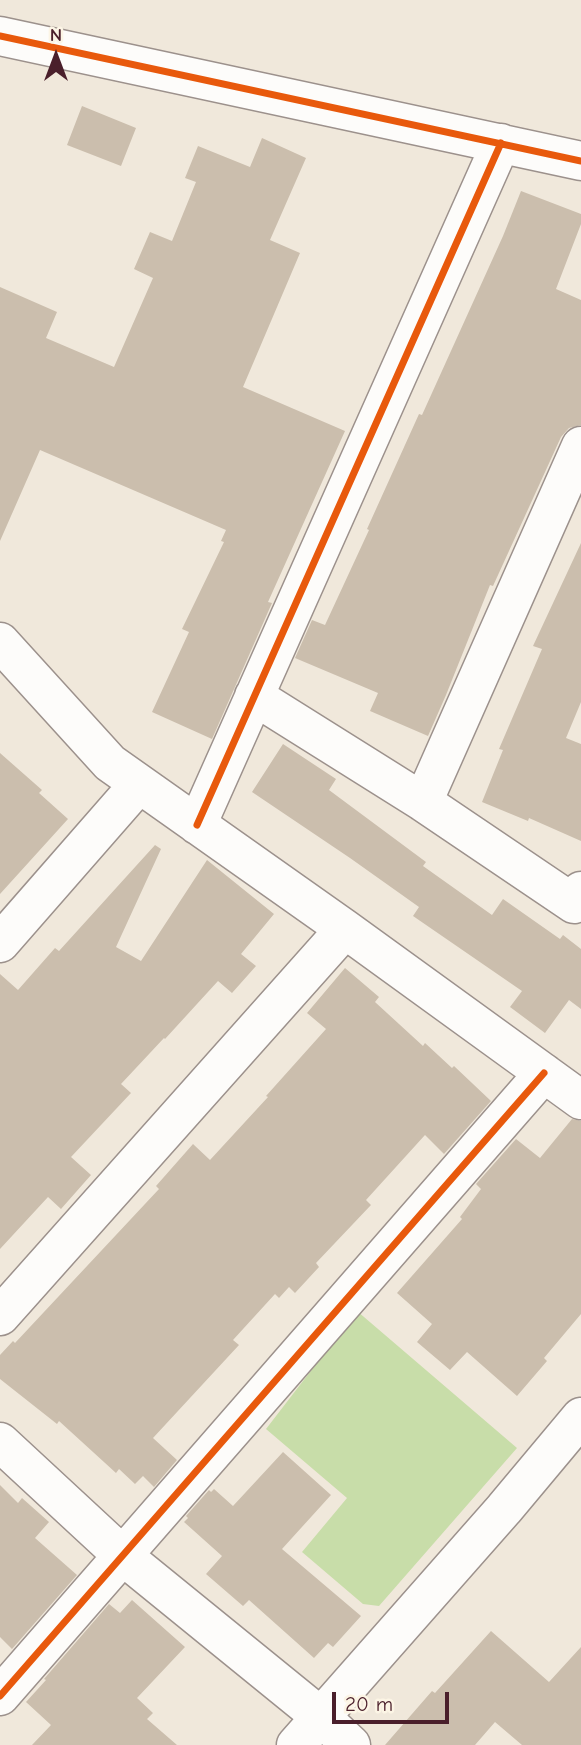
<!DOCTYPE html>
<html>
<head>
<meta charset="utf-8">
<style>
	body { margin:0 }
	#map { position:relative; width:581px; height:1745px; overflow:hidden; background:#f0e8db; font-family:"Comic Neue",sans-serif }
	canvas { display:block }
	.north { position:absolute; left:21px; top:21px; width:70px; height:70px; -webkit-text-stroke:5px #fcf5e5; paint-order:stroke; rotate:0deg; font-size:19px; font-weight:700; line-height:28px; text-align:center; color:#4a1f2b }
	.north::after { content:''; display:block; margin:auto; width:24px; height:32px; background:#4a1f2b; clip-path:polygon(50% 0,100% 100%,50% 72%,0 100%) }
	.scale { position:absolute; left:332px; top:1692px; width:117px; height:32px; box-sizing:border-box; border:4px solid #4a1f2b; border-top:0; padding-left:9px; font-size:21px; line-height:24px; white-space:nowrap; color:#4a1f2b; -webkit-text-stroke:5px #fcf5e5; paint-order:stroke }
</style>
</head>
<body>
<div id="map">
<canvas width="581" height="1745"></canvas>
<div class="north">N</div>
<div class="scale">20 m</div>
</div>
<script>
const ctx = document.querySelector('canvas').getContext('2d');
ctx.lineJoin = 'round';
function fill(path, color) { ctx.fillStyle = color; ctx.fill(path, 'evenodd'); }
const shape = rows => new Path2D(rows.map(r => 'M' + r).join(''));
function stroke(path, color, width, dash) { ctx.strokeStyle = color; ctx.lineWidth = width; ctx.lineCap = dash ? 'butt' : 'round'; ctx.setLineDash(dash || []); ctx.stroke(path); }
const green = shape([
	[357,1311,517,1448,379,1606,363,1604,302,1552,347,1498,266,1429]
]);
const building = shape([
	[82,106,136,128,121,166,67,145],
	[262,138,306,158,270,240,300,253,243,387,345,431,268,602,272,603,212,739,152,712,189,632,182,629,224,542,221,541,226,530,40,450,0,541,0,287,57,312,46,338,114,367,153,278,134,269,150,232,172,241,196,182,185,178,198,146,250,167],
	[521,191,581,214,581,224,556,289,581,300,581,425,569,428,561,437,493,586,490,585,446,695,428,736,370,711,378,693,295,658,312,620,325,625,369,530,367,529,419,414,422,415,503,236],
	[581,543,581,702,566,738,581,744,581,841,529,818,528,821,482,802,503,750,499,749,542,649,533,646],
	[283,744,336,779,329,790,426,862,423,866,492,915,503,899,560,939,563,935,581,949,581,1009,569,1000,545,1033,510,1007,522,991,413,916,419,907,350,858,252,792],
	[0,753,42,790,39,793,68,819,0,894],
	[155,845,161,849,116,947,141,961,207,860,274,914,241,954,256,966,232,993,218,981,165,1039,164,1038,121,1084,131,1093,71,1157,91,1175,61,1209,48,1197,0,1249,0,974,18,990,55,948,59,951],
	[345,968,379,997,375,1002,423,1046,425,1043,452,1068,454,1066,491,1101,444,1154,425,1135,366,1200,371,1205,316,1263,319,1267,295,1293,289,1287,279,1298,275,1294,233,1340,239,1345,153,1438,177,1460,154,1487,143,1476,135,1484,119,1469,116,1473,59,1421,57,1424,0,1379,0,1355,13,1341,15,1343,159,1189,156,1186,193,1144,210,1160,268,1097,266,1096,326,1029,307,1013],
	[572,1119,581,1121,581,1314,544,1358,547,1361,517,1396,467,1352,450,1370,417,1342,432,1324,397,1293,462,1219,460,1217,481,1189,476,1184,516,1139,540,1158],
	[283,1452,331,1495,282,1549,361,1616,333,1647,328,1643,314,1658,249,1600,243,1606,206,1574,222,1556,184,1522,188,1518,186,1516,209,1490,211,1492,214,1489,233,1506],
	[0,1485,18,1503,22,1498,49,1522,35,1538,77,1575,12,1649,0,1637],
	[132,1600,185,1647,137,1698,153,1713,147,1719,177,1745,32,1745,51,1725,26,1702,46,1680,44,1679,109,1604,120,1613],
	[491,1631,549,1682,581,1647,581,1745,522,1745,495,1722,475,1745,385,1745,432,1691,435,1693]
]);
const minor = shape([
	[0,36,581,161],
	[0,642,110,763,345,929,581,1100],
	[254,696,423,802,574,904,581,891],
	[423,802,581,446],
	[197,825,501,143],
	[0,943,139,784],
	[0,1316,345,929],
	[0,1442,123,1556,321,1717,351,1745],
	[0,1696,544,1073],
	[296,1745,504,1509,581,1417]
]);
const cycleway = shape([
	[0,36,581,161],
	[197,825,501,143],
	[0,1696,544,1073]
]);
fill(green, '#c8dda9');
fill(building, '#cbbead');
stroke(minor, '#9c918c', 41);
stroke(minor, '#fdfcfa', 38);
stroke(cycleway, '#e8590c', 7);
</script>
</body>
</html>
